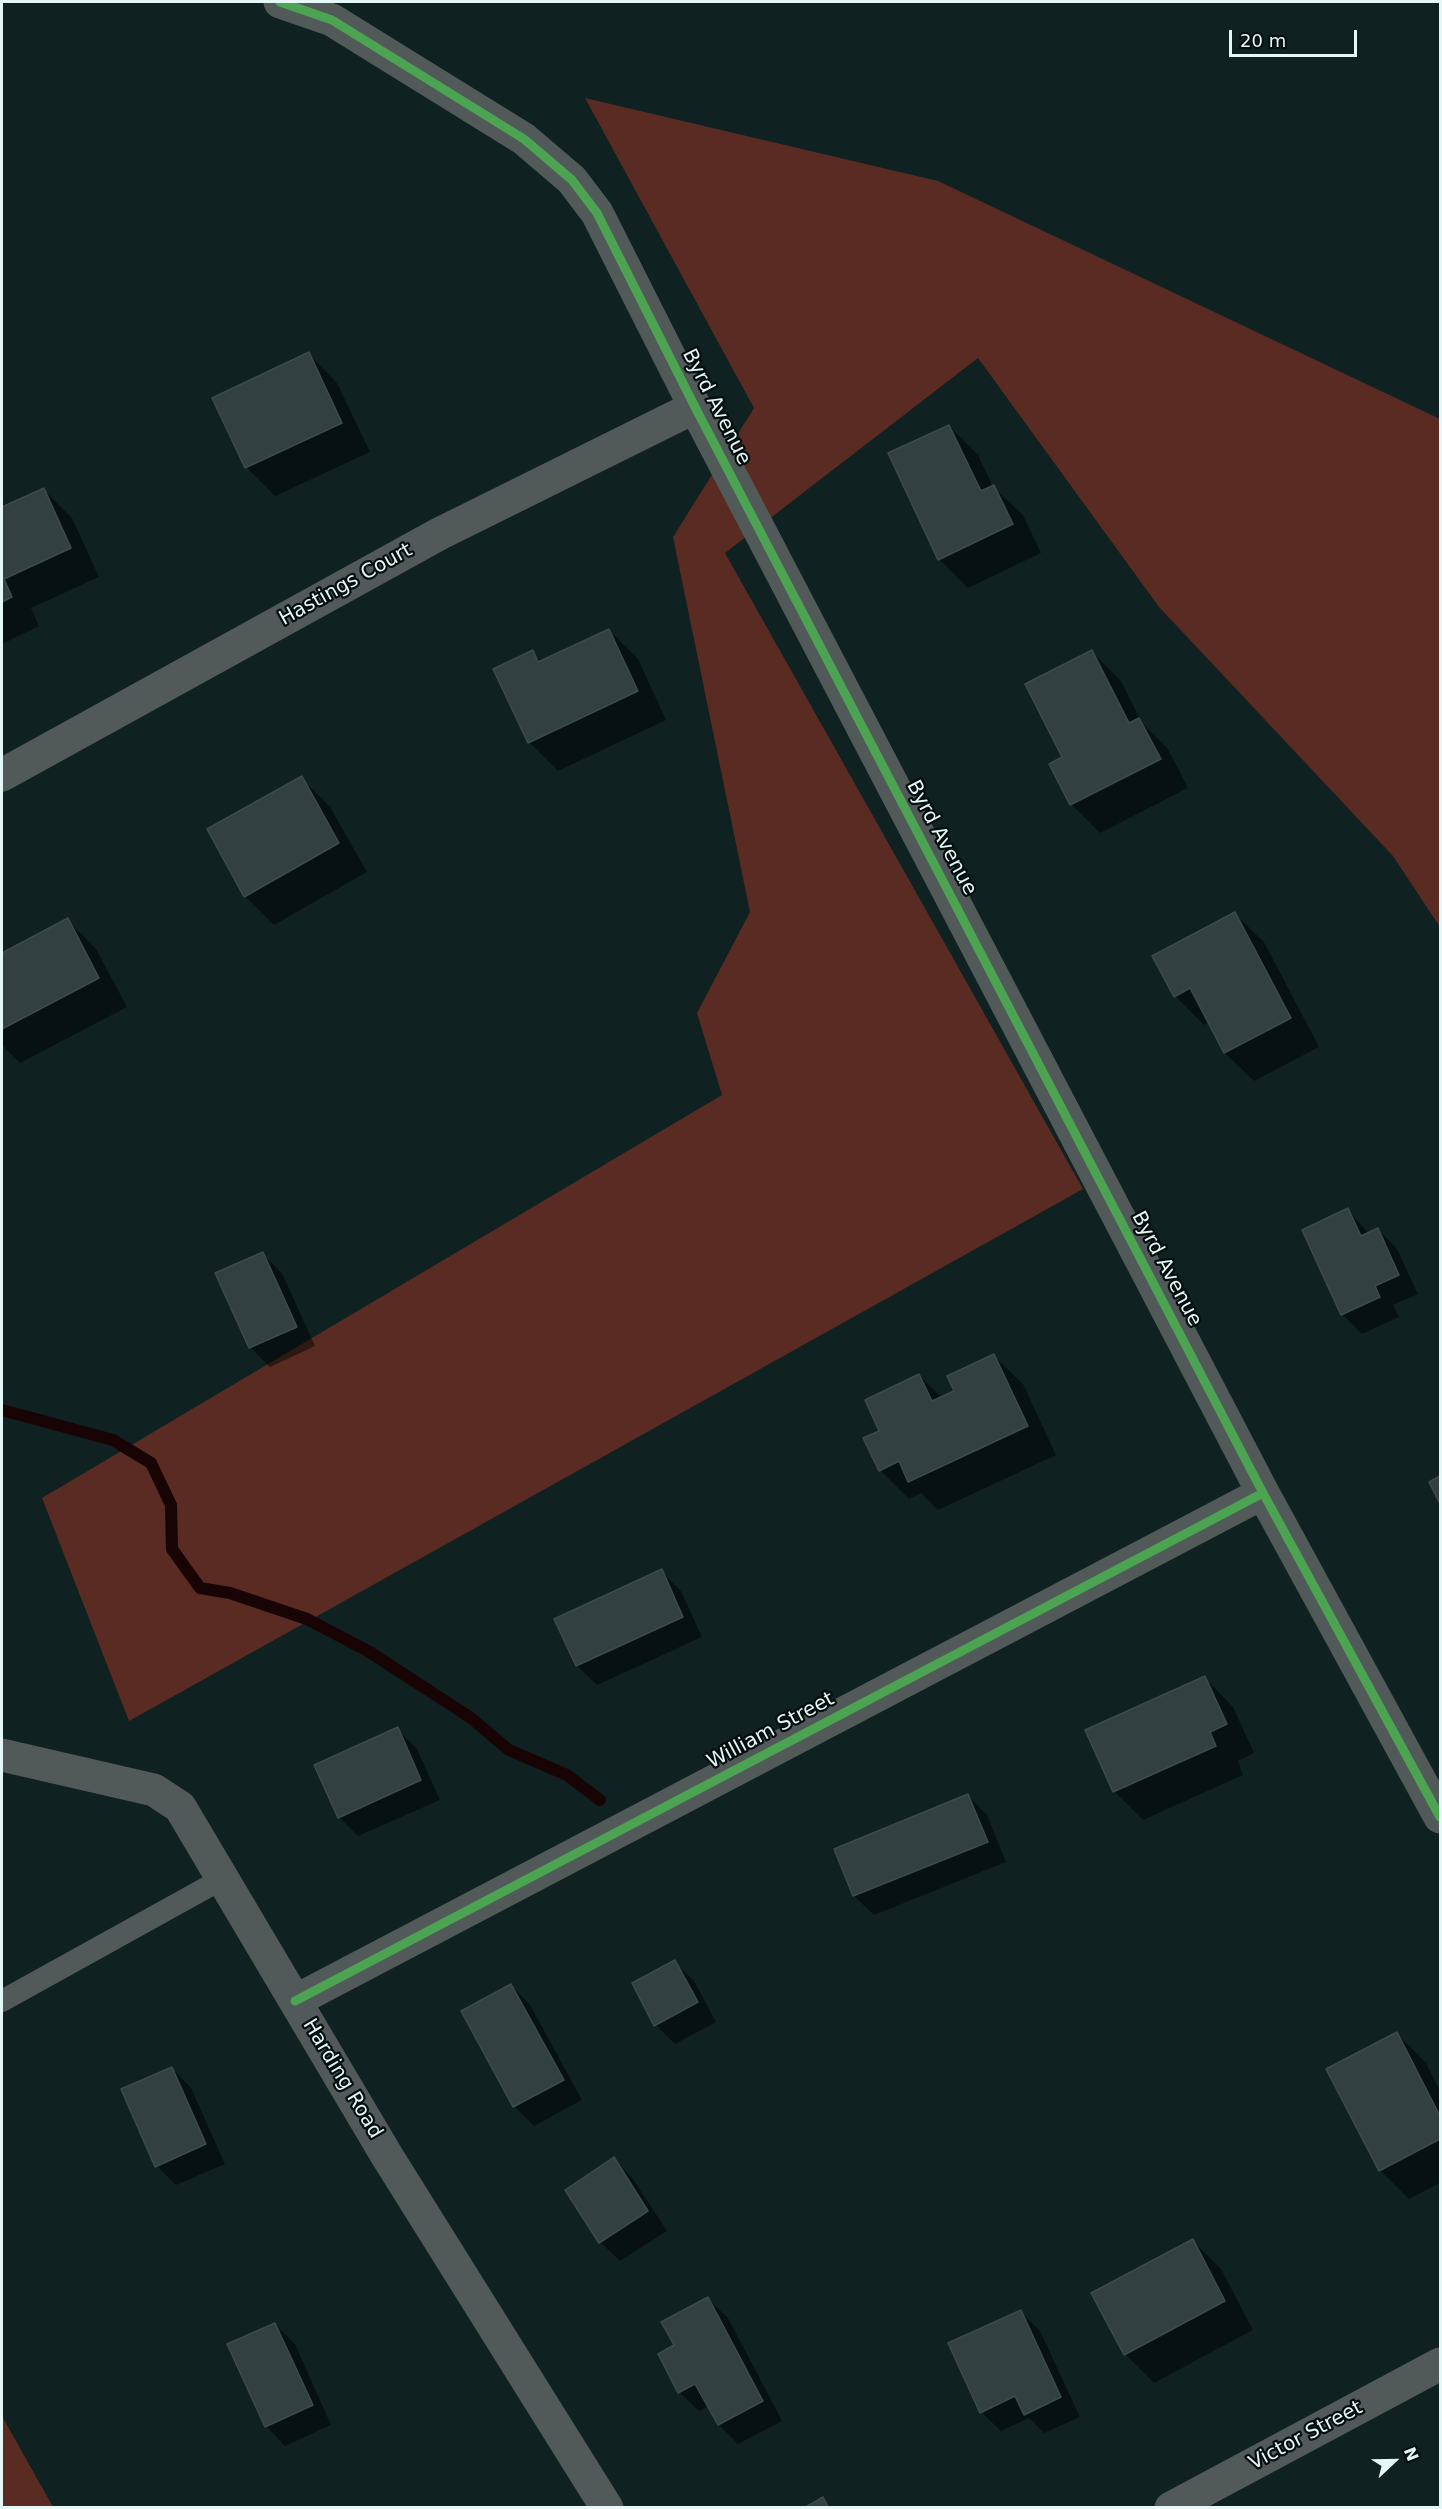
<!DOCTYPE html>
<html>
<head>
<meta charset="utf-8">
<style>
	body { margin:0 }
	#map { position:relative; width:1442px; height:2509px; overflow:hidden; background:#102121; font-family:"DejaVu Sans",sans-serif }
	canvas { display:block }
	.frame { position:absolute; inset:0; border:3px solid #e6f7f7; pointer-events:none }
	.north { position:absolute; left:1364px; top:2431px; width:60px; height:60px; -webkit-text-stroke:4px #040e0e; paint-order:stroke; rotate:68deg; font-size:16px; font-weight:700; line-height:24px; text-align:center; color:#e6f7f7 }
	.north::after { content:''; display:block; margin:auto; width:21px; height:27px; background:#e6f7f7; clip-path:polygon(50% 0,100% 100%,50% 72%,0 100%) }
	.scale { position:absolute; left:1229px; top:30px; width:128px; height:27px; box-sizing:border-box; border:3px solid #e6f7f7; border-top:0; padding-left:8px; font-size:18px; line-height:21px; white-space:nowrap; color:#e6f7f7; -webkit-text-stroke:4px #040e0e; paint-order:stroke }
</style>
</head>
<body>
<div id="map">
<canvas width="1442" height="2509"></canvas>
<div class="frame"></div>
<div class="north">N</div>
<div class="scale">20 m</div>
</div>
<script>
const ctx = document.querySelector('canvas').getContext('2d');
ctx.lineJoin = 'round';
function fill(path, color) { ctx.fillStyle = color; ctx.fill(path, 'evenodd'); }
const shape = rows => new Path2D(rows.map(r => 'M' + r).join(''));
function stroke(path, color, width, dash) { ctx.strokeStyle = color; ctx.lineWidth = width; ctx.lineCap = dash ? 'butt' : 'round'; ctx.setLineDash(dash || []); ctx.stroke(path); }
function label(font, color, halo, rows, align = 'center') {
  ctx.font = font + ' "DejaVu Sans",sans-serif'; ctx.lineWidth = 4.5; ctx.setLineDash([]); ctx.textBaseline = 'middle'; ctx.strokeStyle = halo; ctx.fillStyle = color; for (const [text, x, y, turn = 0] of rows) {
    ctx.save(); ctx.translate(x, y); ctx.rotate((+turn || 0) * Math.PI / 180); ctx.textAlign = isNaN(turn) ? turn : align; if (halo) ctx.strokeText(text, 0, 0); ctx.fillText(text, 0, 0); ctx.restore();
  }
}
const green = shape([
	[585,98,938,181,1440,419,1440,927,1393,856,1159,607,978,358,725,553,1083,1189,129,1721,42,1498,722,1095,697,1013,750,912,673,537,754,408],
	[2,2416,53,2507,2,2507]
]);
const shadow = shape([
	[309,354,337,383,370,452,275,496,246,467],
	[949,426,978,455,993,487,1023,515,1041,553,968,588,939,559],
	[43,489,72,518,99,577,31,608,39,626,2,644,2,508],
	[609,630,638,659,666,720,558,771,529,742,532,652,542,662],
	[1092,652,1121,681,1142,723,1168,749,1188,788,1100,833,1071,804,1064,758],
	[301,778,330,807,367,872,274,925,245,896],
	[1235,914,1264,942,1319,1047,1254,1081,1225,1053,1209,1022,1204,1025,1175,996],
	[67,920,96,949,127,1007,20,1063,2,1045,2,949,5,953],
	[1348,1210,1369,1234,1378,1229,1397,1249,1418,1294,1393,1305,1399,1317,1362,1334,1342,1314],
	[262,1254,282,1273,315,1346,270,1367,250,1347,217,1274],
	[994,1356,1023,1384,1056,1455,938,1510,921,1493,909,1499,880,1470,881,1432,919,1375,942,1398,956,1391],
	[661,1571,681,1591,702,1637,597,1685,577,1666,556,1620],
	[1205,1678,1233,1707,1254,1753,1238,1761,1243,1775,1143,1820,1114,1791],
	[397,1729,417,1749,440,1800,358,1836,339,1817],
	[968,1796,987,1815,1006,1862,874,1915,854,1896,836,1849],
	[674,1962,694,1981,716,2022,675,2044,656,2025],
	[511,1985,530,2005,582,2100,534,2126,514,2106,463,2011],
	[1397,2034,1426,2063,1440,2091,1440,2183,1409,2199,1380,2170],
	[172,2068,191,2088,225,2164,176,2185,157,2166],
	[614,2159,633,2179,667,2231,620,2261,600,2242],
	[1193,2241,1221,2269,1253,2330,1154,2383,1125,2354],
	[708,2299,728,2318,782,2421,738,2444,719,2425,709,2406,699,2411,679,2392],
	[1021,2312,1040,2331,1080,2417,1044,2433,1029,2418,1001,2431,981,2412],
	[275,2324,295,2344,331,2425,285,2446,266,2426]
]);
const stream = shape([
	[2,1410,113,1440,151,1463,171,1505,172,1549,200,1588,230,1593,307,1619,368,1651,471,1718,509,1750,567,1775,600,1800]
]);
const building = shape([
	[309,352,342,423,245,468,212,398,309,352],
	[949,425,981,491,994,485,1013,524,938,560,888,453,949,425],
	[44,488,71,548,4,579,12,597,2,602,2,507,44,488],
	[609,629,638,691,528,743,493,669,533,650,538,662,609,629],
	[1092,650,1129,723,1139,718,1161,759,1070,805,1049,764,1062,757,1025,684,1092,650],
	[302,776,339,843,244,897,207,829,302,776],
	[1235,912,1291,1018,1224,1053,1190,988,1174,997,1152,956,1235,912],
	[68,918,99,978,2,1029,2,953,68,918],
	[1348,1208,1361,1236,1378,1228,1399,1275,1375,1286,1380,1297,1341,1315,1302,1230,1348,1208],
	[263,1252,297,1327,249,1348,215,1273,263,1252],
	[994,1354,1028,1426,908,1482,899,1461,879,1471,863,1438,879,1431,865,1400,919,1374,932,1401,954,1391,947,1376,994,1354],
	[1440,1476,1440,1504,1429,1482,1440,1476],
	[662,1569,683,1617,576,1666,554,1619,662,1569],
	[1205,1676,1227,1724,1210,1732,1216,1746,1113,1792,1085,1730,1205,1676],
	[398,1727,421,1780,338,1818,314,1765,398,1727],
	[968,1794,988,1842,853,1896,834,1849,968,1794],
	[675,1960,698,2002,654,2026,632,1983,675,1960],
	[511,1984,564,2080,513,2107,461,2011,511,1984],
	[1397,2032,1440,2116,1440,2139,1379,2171,1326,2069,1397,2032],
	[172,2067,206,2144,155,2167,121,2089,172,2067],
	[614,2157,648,2211,599,2243,565,2190,614,2157],
	[1193,2239,1225,2301,1124,2355,1091,2293,1193,2239],
	[708,2297,763,2401,718,2425,695,2384,678,2393,658,2354,674,2345,661,2322,708,2297],
	[1021,2310,1061,2397,1024,2415,1015,2396,980,2413,948,2343,1021,2310],
	[275,2323,313,2405,265,2427,227,2344,275,2323],
	[823,2497,829,2508,804,2508,823,2497]
]);
const lane = shape([
	[2,2001,222,1879]
]);
const street = shape([
	[280,2,332,20,524,139,572,180,597,213,695,407,1263,1493,1440,1817],
	[2,775,439,534,695,407],
	[2,1755,154,1790,180,1807,387,2156,607,2508],
	[295,2001,1263,1493],
	[1171,2508,1440,2364]
]);
const cycleway = shape([
	[280,2,332,20,524,139,572,180,597,213,695,407,1263,1493,1440,1817],
	[295,2001,1263,1493]
]);
const streetNames = [
	["Byrd Avenue",716,407,63],
	["Hastings Court",346,585,-29],
	["Byrd Avenue",941,838,62],
	["Byrd Avenue",1166,1269,62],
	["William Street",771,1731,-28],
	["Harding Road",342,2079,59],
	["Victor Street",1306,2436,-28]
];
fill(green, '#592b23');
fill(shadow, '#0007');
stroke(stream, '#180404', 12);
fill(building, '#324040');
stroke(building, '#3d4b4b', 1.5);
stroke(lane, '#515959', 22);
stroke(street, '#515959', 33);
stroke(cycleway, '#4ca352', 9);
label('20px', '#e6f7f7', '#040e0e', streetNames);
</script>
</body>
</html>
